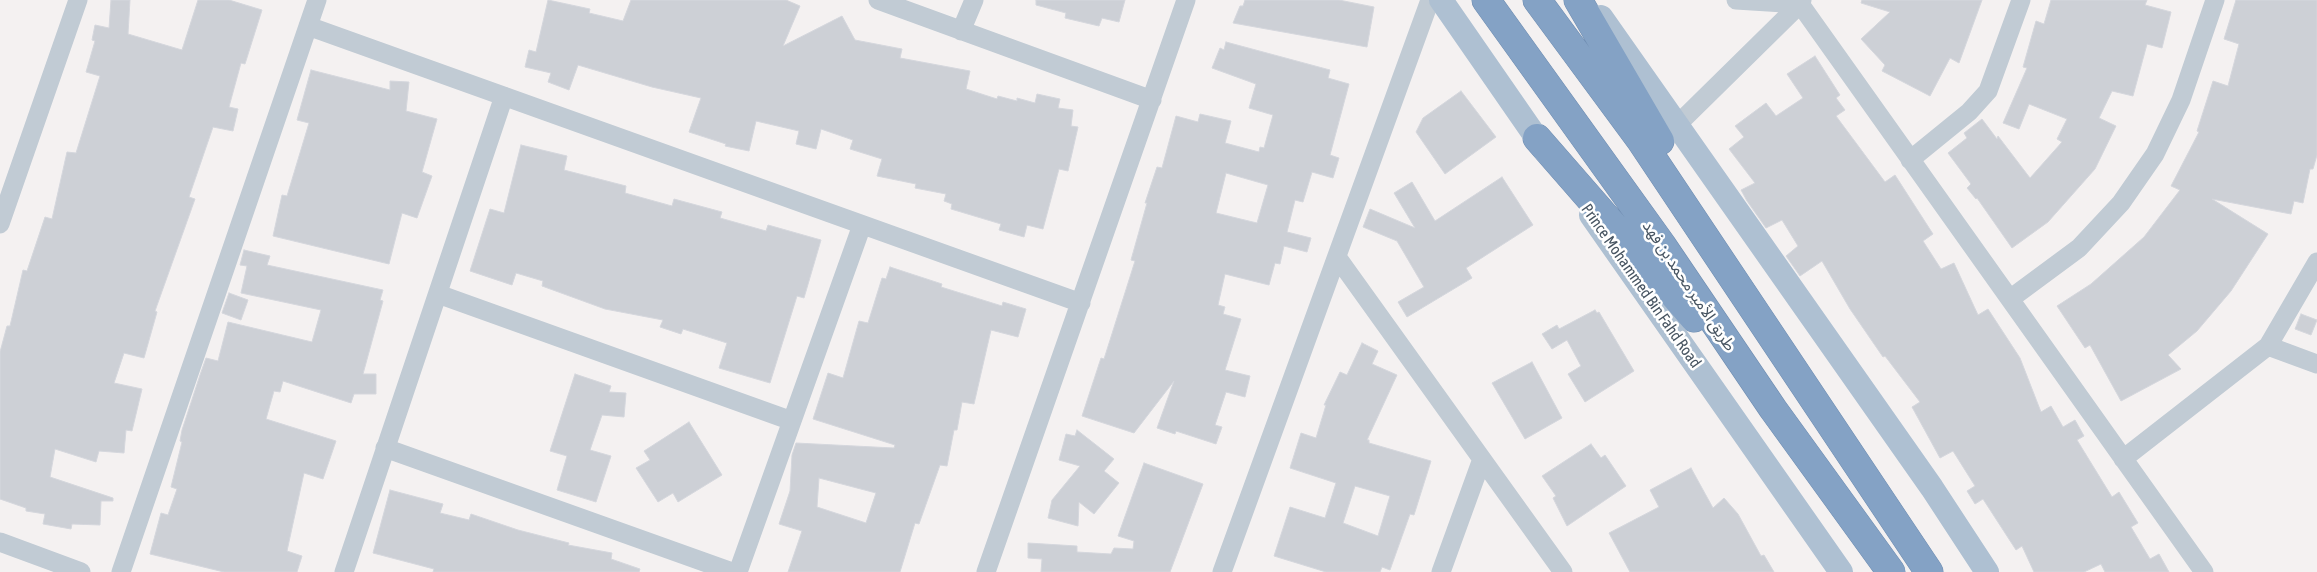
<!DOCTYPE html>
<html>
<head>
<meta charset="utf-8">
<style>
	body { margin:0 }
	canvas { display:block; background:#f4f1f1 }
</style>
</head>
<body>
<canvas width="2317" height="572"></canvas>
<script>
const ctx = document.querySelector('canvas').getContext('2d');
ctx.lineJoin = 'round';
function fill(path, color) { ctx.fillStyle = color; ctx.fill(path, 'evenodd'); }
const shape = rows => new Path2D(rows.map(r => 'M' + r).join(''));
function stroke(path, color, width, dash) { ctx.strokeStyle = color; ctx.lineWidth = width; ctx.lineCap = dash ? 'butt' : 'round'; ctx.setLineDash(dash || []); ctx.stroke(path); }
function label(font, color, halo, rows, align = 'center') {
  ctx.font = font + ' "Asap Condensed","Noto Sans Arabic",sans-serif'; ctx.lineWidth = 5; ctx.setLineDash([]); ctx.textBaseline = 'middle'; ctx.strokeStyle = halo; ctx.fillStyle = color; for (const [text, x, y, turn = 0] of rows) {
    ctx.save(); ctx.translate(x, y); ctx.rotate((+turn || 0) * Math.PI / 180); ctx.textAlign = isNaN(turn) ? turn : align; if (halo) ctx.strokeText(text, 0, 0); ctx.fillText(text, 0, 0); ctx.restore();
  }
}
const building = shape([
	[111,0,130,0,128,34,182,50,198,0,229,0,262,10,245,64,241,63,229,107,238,109,233,131,213,127,189,197,195,199,155,311,157,312,144,358,124,353,114,383,142,389,132,431,126,430,124,453,99,451,96,462,55,449,50,477,113,498,113,501,101,501,100,525,72,524,71,529,43,524,45,514,26,511,26,508,0,499,0,352,7,326,10,326,23,270,27,271,45,217,52,219,67,152,76,153,100,76,86,72,95,41,92,40,95,25,109,28,111,0],
	[548,0,590,9,589,13,623,21,631,0,786,0,800,6,783,46,842,16,855,40,902,49,900,58,970,71,966,89,997,99,998,96,1017,101,1017,98,1035,103,1037,94,1060,99,1058,108,1073,110,1071,126,1078,127,1068,171,1059,169,1043,229,1027,225,1024,237,999,230,1001,224,951,209,952,204,944,201,946,194,915,188,916,184,877,176,882,159,850,149,853,140,821,129,816,149,796,144,799,131,756,121,749,151,725,146,726,144,689,132,701,98,652,87,578,65,569,90,548,82,551,73,525,67,529,50,536,52,548,0],
	[1036,0,1125,0,1119,22,1102,18,1099,26,1065,18,1066,13,1036,5,1036,0],
	[1245,0,1339,0,1374,7,1367,47,1233,23,1240,6,1243,6,1245,0],
	[1862,0,1982,0,1959,63,1950,58,1930,96,1882,71,1885,65,1861,39,1890,12,1861,3,1862,0],
	[2051,0,2147,0,2145,5,2171,12,2162,48,2147,44,2133,96,2112,91,2099,118,2116,126,2095,169,2048,222,2012,248,1977,198,1976,199,1967,188,1971,184,1948,153,1967,138,1964,133,1982,119,1997,139,1998,136,2030,178,2062,142,2057,139,2067,119,2029,104,2019,129,2003,123,2027,68,2023,67,2036,21,2044,24,2051,0],
	[2236,0,2317,0,2317,155,2313,169,2310,169,2303,203,2294,201,2291,214,2212,199,2268,234,2231,291,2197,331,2168,355,2181,369,2121,401,2090,345,2085,348,2057,306,2091,284,2144,237,2180,190,2171,186,2199,132,2197,131,2213,81,2228,86,2239,44,2224,39,2236,0],
	[1226,42,1330,70,1328,78,1349,84,1330,155,1339,158,1333,178,1312,172,1303,202,1295,200,1287,232,1311,238,1307,252,1284,246,1280,264,1275,263,1269,285,1225,274,1218,305,1225,307,1223,314,1241,319,1225,370,1250,376,1245,397,1226,392,1215,425,1222,427,1216,444,1176,431,1175,434,1157,428,1174,381,1134,433,1082,416,1101,358,1104,359,1135,261,1131,260,1147,203,1145,203,1157,167,1162,168,1176,116,1198,122,1200,114,1231,121,1225,143,1259,152,1260,147,1264,148,1273,115,1249,108,1256,84,1212,68,1220,48,1224,50,1226,42],
	[1226,173,1268,185,1257,223,1216,213,1226,173],
	[1815,56,1840,95,1836,98,1845,110,1836,116,1885,182,1895,175,1933,234,1923,241,1941,269,1954,263,1978,315,1988,309,2020,358,2041,412,2051,406,2063,427,2075,420,2084,436,2077,440,2112,497,2119,492,2138,523,2131,527,2150,559,2159,554,2169,572,2105,572,2101,564,2084,572,2034,572,2022,546,2016,550,1983,499,1975,504,1967,491,1975,486,1953,451,1940,458,1912,407,1920,402,1885,356,1883,357,1850,309,1822,261,1800,276,1786,256,1798,246,1782,220,1766,228,1747,201,1741,190,1755,183,1729,149,1744,137,1735,126,1766,103,1776,116,1803,98,1787,74,1815,56],
	[311,70,390,90,390,81,409,82,406,111,437,119,422,172,432,176,417,218,402,213,389,264,273,236,282,195,287,196,309,123,297,120,311,70],
	[1461,91,1496,137,1445,174,1416,132,1423,118,1461,91],
	[521,145,567,156,564,170,626,186,625,193,672,206,674,199,722,212,720,218,766,231,768,225,821,240,804,298,797,296,770,383,719,368,727,343,683,329,681,334,660,327,663,320,605,309,542,286,543,281,516,273,512,285,470,271,490,209,504,213,521,145],
	[1502,177,1533,225,1466,268,1472,278,1407,317,1398,302,1424,287,1397,241,1363,227,1370,209,1415,228,1394,193,1412,182,1435,221,1502,177],
	[244,250,270,256,267,265,383,290,380,300,383,301,363,374,376,374,376,394,354,394,351,403,283,381,280,392,274,391,266,419,336,441,323,479,304,473,287,551,302,556,297,572,224,572,150,554,161,513,168,515,177,489,171,487,182,442,180,441,182,430,200,375,206,358,218,361,228,322,312,342,321,310,241,293,247,266,240,265,244,250],
	[890,267,942,284,941,287,1002,306,1003,302,1026,309,1018,337,991,330,974,404,962,402,957,430,954,430,947,466,940,465,919,524,915,523,900,572,788,572,802,531,779,524,790,491,792,455,796,443,894,448,895,445,813,419,828,373,843,378,859,321,868,323,882,278,886,279,890,267],
	[819,478,876,493,866,523,817,507,819,478],
	[229,293,248,300,241,320,222,313,229,293],
	[1595,310,1597,313,1599,312,1634,371,1585,402,1568,374,1581,366,1567,340,1552,349,1542,334,1557,325,1559,329,1595,310],
	[2301,314,2317,320,2311,335,2295,329,2301,314],
	[1362,343,1378,351,1372,364,1397,375,1367,440,1369,440,1369,443,1431,461,1414,515,1410,514,1390,570,1382,567,1380,572,1326,572,1274,556,1290,507,1325,518,1336,483,1290,468,1301,433,1316,438,1326,405,1324,405,1340,372,1347,375,1362,343],
	[1355,486,1390,496,1378,536,1343,523,1355,486],
	[1532,362,1562,418,1525,439,1492,383,1532,362],
	[575,374,611,386,609,392,626,393,624,417,602,415,590,450,611,456,596,502,557,490,567,456,550,451,575,374],
	[689,422,722,475,678,502,673,493,658,502,636,468,650,460,644,451,689,422],
	[1077,430,1114,459,1104,471,1119,483,1094,514,1079,502,1078,526,1048,518,1052,500,1080,466,1059,460,1066,434,1075,436,1077,430],
	[1591,444,1601,458,1605,455,1626,486,1567,526,1553,498,1556,496,1542,476,1591,444],
	[1144,463,1203,484,1170,572,1041,572,1042,559,1028,558,1028,543,1077,546,1077,552,1111,554,1114,548,1133,549,1134,541,1118,536,1144,463],
	[1691,468,1713,508,1724,498,1738,514,1761,556,1764,555,1774,572,1630,572,1609,533,1659,507,1650,490,1691,468],
	[390,490,443,504,440,513,469,520,471,514,518,530,569,543,568,545,612,553,611,559,640,569,639,572,433,572,434,569,373,553,390,490]
]);
const minor = shape([
	[878,0,1152,100],
	[1736,0,1800,4,2204,572],
	[308,26,1081,303],
	[961,31,974,0],
	[1677,125,1800,4,1802,0],
	[1910,160,1969,112,1988,91,2021,0],
	[0,224,78,0],
	[1337,257,1563,572],
	[438,294,792,421],
	[2010,299,2079,248,2121,203,2155,154,2181,100,2215,0],
	[2268,346,2317,364],
	[385,448,732,572],
	[2123,459,2268,346,2317,262],
	[0,542,81,572],
	[121,572,317,0],
	[344,572,504,96],
	[738,572,862,225],
	[986,572,1186,0],
	[1222,572,1430,0],
	[1441,572,1482,459]
]);
const major = shape([
	[1441,0,1547,153],
	[1601,17,1932,488,1987,572],
	[1591,215,1841,572]
]);
const highway = shape([
	[1486,0,1662,245,1773,409,1891,572],
	[1537,0,1641,141,1929,572],
	[1578,0,1660,141],
	[1537,138,1694,318]
]);
const streetNames = [
	["Prince Mohammed Bin Fahd Road",1641,286,55],
	["طريق الأمير محمد بن فهد",1689,286,56]
];
fill(building, '#cdd0d6');
stroke(building, '#d5d7dd', 1);
stroke(highway, '#6f8db1', 29);
stroke(minor, '#c1cbd4', 19);
stroke(major, '#aec0d2', 24);
stroke(highway, '#84a2c5', 28);
label('16px', '#475461', '#fff', streetNames);
</script>
</body>
</html>
